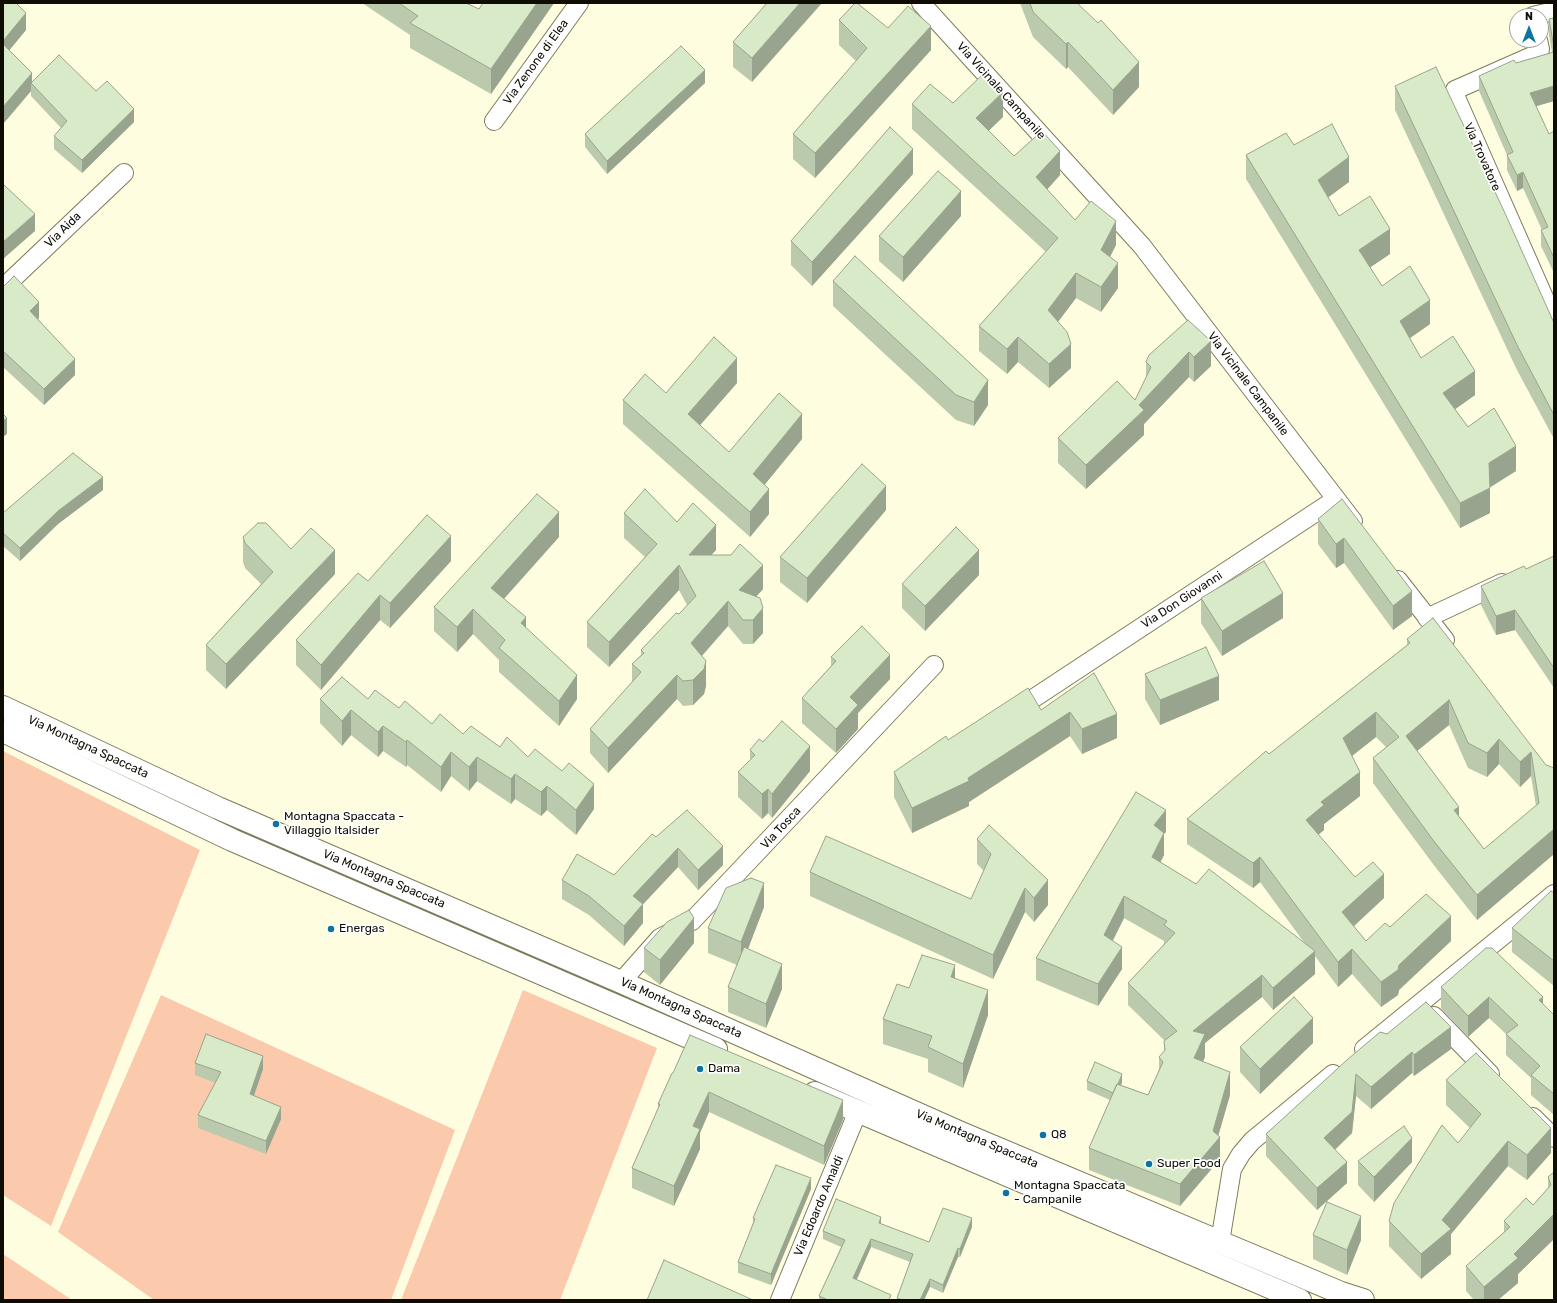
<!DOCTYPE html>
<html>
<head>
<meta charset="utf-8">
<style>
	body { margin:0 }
	#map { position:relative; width:1557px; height:1303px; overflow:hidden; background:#fffde0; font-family:Rubik,sans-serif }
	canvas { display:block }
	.frame { position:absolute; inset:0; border:4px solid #0e0c03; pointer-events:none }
	.north { position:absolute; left:1509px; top:8px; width:40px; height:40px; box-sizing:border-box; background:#fff; border:1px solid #9f9e9a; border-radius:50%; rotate:0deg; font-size:11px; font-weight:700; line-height:16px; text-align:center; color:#0e0c03 }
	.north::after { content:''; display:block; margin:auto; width:14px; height:18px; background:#0d74a0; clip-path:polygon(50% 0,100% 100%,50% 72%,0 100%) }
</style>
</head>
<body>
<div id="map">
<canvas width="1557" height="1303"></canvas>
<div class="frame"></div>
<div class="north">N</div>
</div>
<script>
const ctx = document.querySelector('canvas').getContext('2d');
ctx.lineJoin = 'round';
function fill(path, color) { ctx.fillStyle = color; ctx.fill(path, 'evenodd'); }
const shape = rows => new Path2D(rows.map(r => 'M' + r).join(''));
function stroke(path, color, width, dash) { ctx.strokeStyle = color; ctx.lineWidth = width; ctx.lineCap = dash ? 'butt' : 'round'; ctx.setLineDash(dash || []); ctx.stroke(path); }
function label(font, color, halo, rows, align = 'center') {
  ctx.font = font + ' Rubik,sans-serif'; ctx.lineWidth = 3.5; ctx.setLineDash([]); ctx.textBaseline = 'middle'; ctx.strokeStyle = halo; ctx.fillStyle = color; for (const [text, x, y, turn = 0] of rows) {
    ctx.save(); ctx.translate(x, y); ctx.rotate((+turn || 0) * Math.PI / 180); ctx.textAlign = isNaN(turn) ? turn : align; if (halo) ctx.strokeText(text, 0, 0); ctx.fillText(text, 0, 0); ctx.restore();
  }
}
const green = shape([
	[3,751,200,850,51,1226,3,1195],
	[523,990,657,1048,560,1300,401,1300],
	[161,995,455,1130,391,1300,154,1300,58,1232],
	[3,1254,72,1300,3,1300]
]);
const street = shape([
	[921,3,1142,246,1353,521],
	[1533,16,1554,11],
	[1538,40,1540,49,1539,53,1455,90,1454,93,1554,320],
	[494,121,579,3],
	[3,288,124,173],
	[1398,580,1445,640],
	[1427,618,1502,583],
	[1028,702,1336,499],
	[621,982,660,938,692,921,934,665],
	[1434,1016,1490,1074],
	[1364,1049,1554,894],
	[1533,1117,1554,1138],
	[1220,1242,1232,1169,1241,1154,1252,1141,1333,1074],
	[780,1300,858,1111]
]);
const secondary = shape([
	[3,707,218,808,621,982,961,1133,1341,1293,1363,1300],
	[3,731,232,840,716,1049],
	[815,1093,1300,1300]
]);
const wall = shape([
	[3,3,26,30,9,50,32,82,96,91,134,122,82,173,54,149,54,136,61,128,31,96,31,91,3,124],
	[362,3,466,3,479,9,483,3,554,3,491,94,410,48,410,35],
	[767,3,752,82,733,67,733,42],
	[1020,3,1077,3,1139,87,1113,115,1068,67,1066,69,1033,37],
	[1554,18,1554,101,1536,106,1549,134,1554,131,1554,273,1541,246,1541,230,1542,230,1523,188,1517,191,1507,170,1507,155,1479,91,1479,76,1516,63,1552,52,1549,35,1549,19],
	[839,20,931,50,815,178,793,159,793,134,856,61,839,45],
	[705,83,607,174,585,147,585,134],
	[1395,86,1554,323,1554,439,1517,370,1395,110],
	[953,103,1003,117,988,131,1014,156,1060,175,1047,189,1075,220,1116,245,1110,257,1118,288,1101,312,1076,298,1058,322,1071,368,1049,388,1018,362,1007,374,979,351,979,326,1046,252,912,129,912,104],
	[1294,145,1349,182,1328,197,1339,216,1390,254,1370,267,1382,286,1430,324,1410,338,1421,358,1475,395,1455,409,1468,427,1516,471,1490,487,1490,513,1460,528,1246,179,1246,155],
	[913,174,812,286,791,265,791,241],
	[961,216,903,282,879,261,879,236],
	[833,281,988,405,974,426,956,420,833,306],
	[3,287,39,318,38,319,75,375,44,405,3,367],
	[1188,320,1211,366,1194,382,1189,377,1144,424,1144,435,1086,489,1058,463,1058,438,1135,400,1146,378,1146,362],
	[737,383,700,425,729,452,802,439,764,485,769,514,750,537,623,424,623,400],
	[103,490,58,524,20,561,3,546,3,513],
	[1342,499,1412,616,1393,630,1344,563,1336,568,1318,544,1318,519],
	[886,510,807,603,780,582,780,557],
	[624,513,677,522,716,550,711,555,763,589,756,597,763,633,753,644,743,644,728,626,702,656,706,686,704,694,693,705,683,706,677,699,608,773,590,753,590,729,632,682,632,664,641,655,641,650,679,614,687,605,679,590,609,667,587,647,587,622,645,557,624,538],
	[243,537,291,549,335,574,226,689,206,670,206,645,261,584,245,568,243,562],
	[559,537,504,599,526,628,577,699,559,726,499,672,499,660,473,634,457,652,434,631,434,607],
	[1554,556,1554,688,1515,630,1496,635,1481,605,1481,586,1526,569],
	[451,561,390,628,380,620,321,690,296,665,296,640,368,581],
	[979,575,925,631,902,608,902,584],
	[1201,598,1283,618,1222,656,1201,623],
	[1407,639,1546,765,1554,854,1477,920,1433,864,1373,783,1373,758,1386,747,1376,737,1352,756,1360,796,1324,824,1324,830,1318,835,1355,877,1384,898,1354,926,1366,941,1390,927,1451,941,1399,990,1398,995,1381,1007,1352,974,1338,987,1315,956,1315,974,1273,1010,1262,997,1205,1043,1205,1057,1203,1061,1230,1095,1218,1136,1220,1159,1180,1206,1089,1170,1089,1148,1110,1100,1087,1090,1087,1081,1122,1082,1121,1085,1148,1095,1159,1070,1159,1057,1164,1052,1164,1040,1128,1005,1128,983,1164,944,1164,941,1124,918,1113,941,1122,969,1098,1006,1036,980,1036,958,1166,832,1164,834,1164,855,1160,862,1196,884,1306,945,1260,882,1253,888,1187,844,1187,819,1407,645],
	[1449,725,1468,768,1487,777,1499,764,1520,787,1531,776,1536,806,1484,849,1459,816,1417,751],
	[831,657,890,679,858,713,858,729,836,753,802,723,802,698,831,666],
	[1094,673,1117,738,1082,754,1070,736,969,802,969,806,912,833,894,797,894,772,948,740,1041,710],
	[1145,674,1219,700,1160,725,1145,699],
	[320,699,368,699,399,708,432,724,528,757,594,809,576,835,547,810,541,816,515,799,511,804,477,781,469,791,451,776,441,792,407,765,406,767,383,751,378,757,351,735,342,746,320,723],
	[763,742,810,771,772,818,768,813,762,819,738,797,738,772,750,760,750,750],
	[656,837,723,865,698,890,678,867,643,904,643,923,624,946,589,915,562,899,562,880,614,875],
	[977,839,1048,905,1034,922,1025,912,993,979,810,896,810,872,971,899,984,871,977,864],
	[1554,893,1554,986,1512,952,1512,928],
	[764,907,748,949,782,989,766,1028,728,1012,728,987,737,965,708,953,708,928],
	[694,943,660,985,644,972,644,948],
	[955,979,988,1015,963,1088,928,1072,928,1059,883,1044,883,1019,909,988],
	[1441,987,1543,1005,1554,1015,1554,1115,1531,1095,1531,1078,1506,1055,1506,1034,1489,1018,1468,1037,1441,1008],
	[1380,1032,1451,1049,1414,1076,1412,1073,1371,1109,1356,1096,1352,1133,1335,1150,1347,1183,1317,1210,1266,1156,1266,1134],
	[1313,1043,1260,1094,1240,1072,1240,1047],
	[195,1063,263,1069,254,1095,281,1119,266,1154,198,1128,198,1115,216,1083,195,1075],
	[672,1073,843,1120,824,1165,709,1112,700,1133,700,1149,674,1206,632,1188,632,1168,658,1109,658,1104],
	[1446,1080,1551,1153,1527,1180,1508,1166,1451,1234,1451,1254,1421,1279,1389,1246,1389,1221,1458,1143,1470,1128,1446,1105],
	[1358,1161,1412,1162,1374,1202,1358,1185],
	[1554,1172,1554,1239,1518,1274,1518,1283,1498,1300,1474,1300,1466,1291,1466,1266,1504,1232,1504,1221,1533,1205,1548,1188,1548,1177],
	[811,1189,771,1285,738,1273,738,1262,753,1223,753,1218],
	[881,1224,929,1242,972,1227,960,1257,958,1257,943,1293,930,1287,924,1300,897,1300,897,1298,910,1262,871,1247,857,1280,891,1300,819,1300,819,1296,841,1247,823,1239,823,1231],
	[1313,1235,1361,1240,1347,1275,1313,1259]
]);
const shadedWall = shape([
	[537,3,554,3,491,94,491,69],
	[800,3,822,3,752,82,752,58],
	[26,13,26,30,3,58,3,41],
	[931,26,931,50,815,178,815,153],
	[1068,42,1068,67,1066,69,1066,44],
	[1139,62,1139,87,1113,115,1113,90],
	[705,70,705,83,607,174,607,161],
	[32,73,32,85,31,83,31,91,3,124,3,107],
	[1554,86,1554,101,1530,108,1530,93],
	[1003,92,1003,117,976,143,976,118],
	[134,109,134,122,82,173,82,160],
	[913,149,913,174,812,286,812,262],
	[1060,151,1060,175,1036,202,1036,177],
	[1349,157,1349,182,1318,205,1318,180],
	[1523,172,1523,188,1517,191,1517,175],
	[961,191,961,216,903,282,903,257],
	[35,214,35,231,3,259,3,242],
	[1116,221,1116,245,1101,274,1101,250],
	[1390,229,1390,254,1359,275,1359,250],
	[1118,263,1118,288,1101,312,1101,287],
	[1076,273,1076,298,1048,335,1048,310],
	[1430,300,1430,324,1400,345,1400,321],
	[39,302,39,318,30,328,30,311],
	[1018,337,1018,362,1007,374,1007,349],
	[1211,341,1211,366,1194,382,1194,357],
	[1071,344,1071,368,1049,388,1049,364],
	[1189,352,1189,377,1144,424,1144,435,1086,489,1086,465,1139,405],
	[737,358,737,383,688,439,688,414],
	[75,359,75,375,44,405,44,389],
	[1475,371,1475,395,1443,418,1443,393],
	[988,380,988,405,974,426,974,402],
	[802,414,802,439,753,499,753,474],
	[7,418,7,434,3,437,3,421],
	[1516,446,1516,471,1489,488,1489,463],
	[103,477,103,490,58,524,20,561,20,548,58,511],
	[886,486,886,510,807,603,807,578],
	[1490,488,1490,513,1460,528,1460,503],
	[769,489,769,514,750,537,750,512],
	[559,512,559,537,491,613,491,588],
	[716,525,716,550,689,579,689,555],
	[451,536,451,561,390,628,390,603],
	[1344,538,1344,563,1336,568,1336,544],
	[335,550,335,574,226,689,226,664],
	[979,550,979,575,925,631,925,606],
	[679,565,679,590,609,667,609,642],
	[763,565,763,589,739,615,739,590],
	[1412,591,1412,616,1393,630,1393,606],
	[1283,593,1283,618,1222,656,1222,631],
	[380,595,380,620,321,690,321,665],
	[728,601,728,626,691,668,691,643],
	[763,608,763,633,753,644,753,620],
	[473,609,473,634,457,652,457,627],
	[1515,610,1515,630,1496,635,1496,616],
	[526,617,526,642,521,623],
	[890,655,890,679,858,713,858,729,836,753,836,729,850,697],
	[706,661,706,686,704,694,693,705,693,680],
	[577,675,577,699,559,726,559,701],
	[677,675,677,699,608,773,608,748],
	[1219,676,1219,700,1160,725,1160,700],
	[1449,700,1449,725,1406,760,1406,736],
	[351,710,351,735,342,746,342,721],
	[1070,712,1070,736,969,802,969,806,912,833,912,808,968,778],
	[1376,712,1376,737,1343,763,1343,738],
	[1117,714,1117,738,1082,754,1082,729],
	[383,726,383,751,378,757,378,732],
	[1499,739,1499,764,1487,777,1487,753],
	[407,740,407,765,406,767,406,742],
	[810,746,810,771,772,818,772,794],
	[451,752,451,776,441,792,441,767],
	[1531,752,1531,776,1520,787,1520,762],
	[477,757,477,781,469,791,469,767],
	[1360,772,1360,796,1324,824,1324,830,1306,845,1306,820,1321,802],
	[515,774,515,799,511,804,511,779],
	[594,784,594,809,576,835,576,810],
	[547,786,547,810,541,816,541,792],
	[768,789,768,813,762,819,762,794],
	[1459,807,1459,831,1454,810],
	[1166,810,1166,832,1164,834,1164,855,1152,879,1152,857,1154,825],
	[1554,829,1554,854,1477,920,1477,895],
	[723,846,723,865,698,890,698,870],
	[678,848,678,867,633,915,633,896],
	[1260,857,1260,882,1253,888,1253,863],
	[1384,874,1384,898,1342,937,1342,912],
	[1048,880,1048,905,1034,922,1034,898],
	[764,883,764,907,741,967,741,942],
	[1025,888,1025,912,993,979,993,955],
	[1124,896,1124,918,1104,957,1104,935],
	[643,904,643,923,624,946,624,926],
	[1451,916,1451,941,1399,990,1398,995,1381,1007,1381,982,1399,965],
	[694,918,694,943,660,985,660,960],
	[1122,947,1122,969,1098,1006,1098,984],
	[1352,949,1352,974,1338,987,1338,962],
	[1315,951,1315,974,1273,1010,1273,988],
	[782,964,782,989,766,1028,766,1004],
	[955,965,955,990,951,977],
	[1262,975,1262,997,1205,1043,1205,1057,1194,1080,1193,1031],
	[988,990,988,1015,963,1088,963,1064],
	[1489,997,1489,1018,1468,1037,1468,1016],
	[1543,997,1543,1018,1539,1000],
	[1313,1018,1313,1043,1260,1094,1260,1069],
	[1451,1027,1451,1049,1414,1076,1414,1055],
	[1412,1052,1412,1073,1371,1109,1371,1087],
	[263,1056,263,1069,250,1107,250,1094],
	[1230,1072,1230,1095,1217,1140,1220,1137,1220,1159,1180,1206,1180,1184,1213,1131],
	[1122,1074,1122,1082,1115,1102,1115,1093],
	[1356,1074,1356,1096,1352,1133,1324,1160,1324,1138],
	[709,1092,709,1112,700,1133,700,1149,674,1206,674,1186,693,1126],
	[843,1100,843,1120,824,1165,824,1146],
	[281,1107,281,1119,266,1154,266,1141],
	[1551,1128,1551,1153,1527,1180,1527,1155],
	[1412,1138,1412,1162,1374,1202,1374,1177],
	[1508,1141,1508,1166,1451,1234,1451,1254,1421,1279,1421,1254,1442,1220],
	[1347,1162,1347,1183,1317,1210,1317,1188],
	[811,1178,811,1189,771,1285,771,1274],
	[1554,1214,1554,1239,1518,1274,1518,1283,1498,1300,1484,1300,1484,1287,1514,1254],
	[1361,1216,1361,1240,1347,1275,1347,1250],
	[881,1217,881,1226,879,1223],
	[972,1218,972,1227,960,1257,960,1249],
	[871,1239,871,1247,853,1287,853,1278],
	[958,1248,958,1257,943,1293,943,1285],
	[930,1279,930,1287,924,1300,920,1300]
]);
const building = shape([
	[3,3,16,3,26,13,3,41,3,3],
	[399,3,466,3,479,9,483,3,537,3,491,69,410,23,418,16,399,3],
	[767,3,800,3,752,58,733,42,767,3],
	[855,3,857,3,888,28,908,6,931,26,815,153,793,134,867,48,839,20,855,3],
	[1030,3,1077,3,1098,23,1101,20,1139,62,1113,90,1068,42,1066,44,1033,12,1030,3],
	[1554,18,1554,47,1549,19,1554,18],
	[3,44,32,73,3,107,3,44],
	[681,46,705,70,607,161,585,134,681,46],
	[1554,52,1554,86,1530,93,1549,134,1554,131,1554,258,1541,230,1548,227,1523,172,1517,175,1507,155,1513,152,1479,76,1514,60,1516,63,1554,52],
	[59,55,96,91,107,81,134,109,82,160,54,136,67,121,31,83,59,55],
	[1436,67,1504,211,1554,323,1554,415,1517,345,1395,86,1436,67],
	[983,74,1003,92,976,118,1014,156,1042,131,1060,151,1036,177,1075,220,1091,201,1116,221,1101,250,1118,263,1101,287,1076,273,1048,310,1067,332,1071,344,1049,364,1018,337,1007,349,979,326,1058,238,912,104,930,84,953,103,983,74],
	[1332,124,1349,157,1318,180,1339,216,1370,196,1390,229,1359,250,1382,286,1410,266,1430,300,1400,321,1421,358,1453,336,1475,371,1443,393,1468,427,1494,408,1516,446,1489,463,1490,488,1460,503,1246,155,1286,133,1294,145,1332,124],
	[890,127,913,149,812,262,791,241,890,127],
	[938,171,961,191,903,257,879,236,938,171],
	[3,184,35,214,3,242,3,184],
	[855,256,988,380,974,402,956,395,833,281,855,256],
	[14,276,39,302,30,311,75,359,44,389,3,351,3,287,14,276],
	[1188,320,1211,341,1194,357,1189,352,1139,405,1144,410,1086,465,1058,438,1117,381,1135,400,1151,367,1146,362,1149,355,1188,320],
	[714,337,737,358,688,414,729,452,779,393,802,414,753,474,769,489,750,512,623,400,645,374,666,393,714,337],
	[3,414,7,418,3,421,3,414],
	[73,453,103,477,58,511,20,548,3,533,3,513,73,453],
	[862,464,886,486,807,578,780,557,862,464],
	[645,489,677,522,693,503,716,525,689,555,731,555,740,544,763,565,739,590,760,598,763,608,753,620,743,620,728,601,691,643,706,661,704,669,693,680,683,681,677,675,608,748,590,729,641,672,632,664,644,653,641,650,676,613,679,614,696,596,679,565,609,642,587,622,657,544,624,513,645,489],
	[537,494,559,512,491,588,526,617,521,623,577,675,559,701,499,648,505,640,473,609,457,627,434,607,537,494],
	[1342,499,1412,591,1393,606,1344,538,1336,544,1318,519,1342,499],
	[427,515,451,536,390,603,380,595,321,665,296,640,358,573,368,581,427,515],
	[258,523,266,523,291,549,311,528,335,550,226,664,206,645,273,572,245,543,243,537,258,523],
	[956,527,979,550,925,606,902,584,956,527],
	[1554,556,1554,668,1515,610,1496,616,1481,586,1524,566,1526,569,1554,556],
	[1264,561,1283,593,1222,631,1201,598,1264,561],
	[1433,618,1546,765,1554,768,1554,829,1477,895,1433,840,1373,758,1399,737,1376,712,1343,738,1360,772,1321,802,1324,805,1306,820,1355,877,1373,862,1384,874,1342,912,1366,941,1385,923,1390,927,1426,894,1451,916,1399,965,1398,970,1381,982,1352,949,1338,962,1260,857,1253,863,1187,819,1266,751,1269,754,1410,643,1407,639,1433,618],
	[1449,700,1468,743,1487,753,1499,739,1520,762,1531,752,1539,803,1484,849,1454,810,1459,807,1406,736,1449,700],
	[862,626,890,655,850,697,858,705,836,729,802,698,836,661,831,657,862,626],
	[1206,647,1219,676,1160,700,1145,674,1206,647],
	[1094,673,1117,714,1082,729,1070,712,968,778,969,781,912,808,894,772,946,736,948,740,1028,688,1041,710,1094,673],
	[342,677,368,699,375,690,399,708,405,701,432,724,440,714,463,734,471,726,500,747,507,737,528,757,535,749,562,771,569,763,594,784,576,810,547,786,541,792,515,774,511,779,477,757,469,767,451,752,441,767,407,740,406,742,383,726,378,732,351,710,342,721,320,699,342,677],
	[782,721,810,746,772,794,768,789,762,794,738,772,755,755,750,750,759,739,763,742,782,721],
	[1136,792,1166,810,1154,825,1164,833,1152,857,1196,884,1209,869,1315,951,1273,988,1262,975,1193,1031,1205,1034,1194,1058,1230,1072,1213,1131,1220,1137,1180,1184,1089,1148,1117,1084,1148,1095,1163,1062,1159,1057,1165,1050,1164,1041,1177,1031,1128,983,1175,933,1164,925,1167,921,1124,896,1104,935,1122,947,1098,984,1036,958,1136,792],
	[687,810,723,846,698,870,678,848,633,896,643,904,624,926,589,896,562,880,577,854,614,875,652,834,656,837,687,810],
	[989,825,1048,880,1034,898,1025,888,993,955,810,872,826,836,971,899,991,854,977,839,989,825],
	[751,878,764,883,741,942,708,928,726,888,751,878],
	[1551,891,1554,893,1554,961,1512,928,1551,891],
	[689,910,694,918,660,960,644,948,667,922,689,910],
	[744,947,782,964,766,1004,728,987,744,947],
	[1486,948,1492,948,1543,997,1539,1000,1554,1015,1554,1094,1531,1075,1540,1066,1506,1034,1518,1025,1489,997,1468,1016,1441,987,1486,948],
	[922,955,955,965,951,977,988,990,963,1064,928,1047,932,1036,883,1019,897,984,909,988,922,955],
	[1294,997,1313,1018,1260,1069,1240,1047,1294,997],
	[1426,1002,1451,1027,1414,1055,1412,1052,1371,1087,1356,1074,1352,1112,1324,1138,1347,1162,1317,1188,1266,1134,1348,1059,1380,1032,1387,1034,1426,1002],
	[206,1034,263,1056,250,1094,281,1107,266,1141,198,1115,221,1072,195,1063,206,1034],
	[690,1035,843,1100,824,1146,709,1092,693,1126,700,1129,674,1186,632,1168,660,1104,658,1104,672,1073,673,1073,690,1035],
	[1476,1053,1551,1128,1527,1155,1508,1141,1442,1220,1451,1229,1421,1254,1389,1221,1394,1203,1442,1125,1458,1143,1481,1114,1446,1080,1476,1053],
	[1095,1062,1122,1074,1118,1084,1117,1084,1113,1093,1087,1081,1095,1062],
	[1404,1126,1412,1138,1374,1177,1358,1161,1404,1126],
	[776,1165,811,1178,771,1274,738,1262,755,1219,753,1218,776,1165],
	[1554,1172,1554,1214,1514,1254,1518,1258,1484,1287,1466,1266,1510,1227,1504,1221,1526,1198,1533,1205,1551,1185,1548,1177,1554,1172],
	[836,1199,881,1217,879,1223,929,1242,943,1208,972,1218,960,1249,958,1248,943,1285,930,1279,920,1300,902,1300,897,1298,913,1254,871,1239,853,1278,891,1295,889,1300,828,1300,819,1296,845,1240,823,1231,836,1199],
	[1327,1202,1361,1216,1347,1250,1313,1235,1327,1202],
	[664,1260,753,1300,647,1300,664,1260]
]);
const markers = [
	[276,824,4,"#0d74a0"],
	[331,929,4,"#0d74a0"],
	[700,1069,4,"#0d74a0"],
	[1043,1135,4,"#0d74a0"],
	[1149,1164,4,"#0d74a0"],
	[1006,1193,4,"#0d74a0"]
];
const streetNames = [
	["Via Zenone di Elea",536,62,-54],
	["Via Vicinale Campanile",1001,91,48],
	["Via Trovatore",1482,157,66],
	["Via Aida",63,230,-44],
	["Via Vicinale Campanile",1248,384,53],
	["Via Don Giovanni",1182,600,-33],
	["Via Montagna Spaccata",88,747,25],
	["Via Tosca",781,828,-47],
	["Via Montagna Spaccata",384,879,23],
	["Via Montagna Spaccata",681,1008,24],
	["Via Montagna Spaccata",977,1139,23],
	["Via Edoardo Amaldi",819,1206,-67]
];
const poiNames = [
	["Montagna Spaccata -",284,817],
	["Villaggio Italsider",284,831],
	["Energas",339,929],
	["Dama",708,1069],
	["Q8",1051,1135],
	["Super Food",1157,1164],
	["Montagna Spaccata",1014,1186],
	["- Campanile",1014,1200]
];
fill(green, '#fbc9ac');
stroke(street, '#7e7b5b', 20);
stroke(secondary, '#7e7b5b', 24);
stroke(street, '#fff', 18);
stroke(secondary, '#fff', 22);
fill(wall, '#bbc9ad');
fill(shadedWall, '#98a48d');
fill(building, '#d9eac9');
stroke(building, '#98a48d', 1);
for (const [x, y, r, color] of markers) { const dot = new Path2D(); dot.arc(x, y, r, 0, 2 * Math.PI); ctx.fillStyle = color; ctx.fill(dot); stroke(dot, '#fff', 1.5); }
label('12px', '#0e0c03', '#fff', streetNames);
label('12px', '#0e0c03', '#fff', poiNames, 'left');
</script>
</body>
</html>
